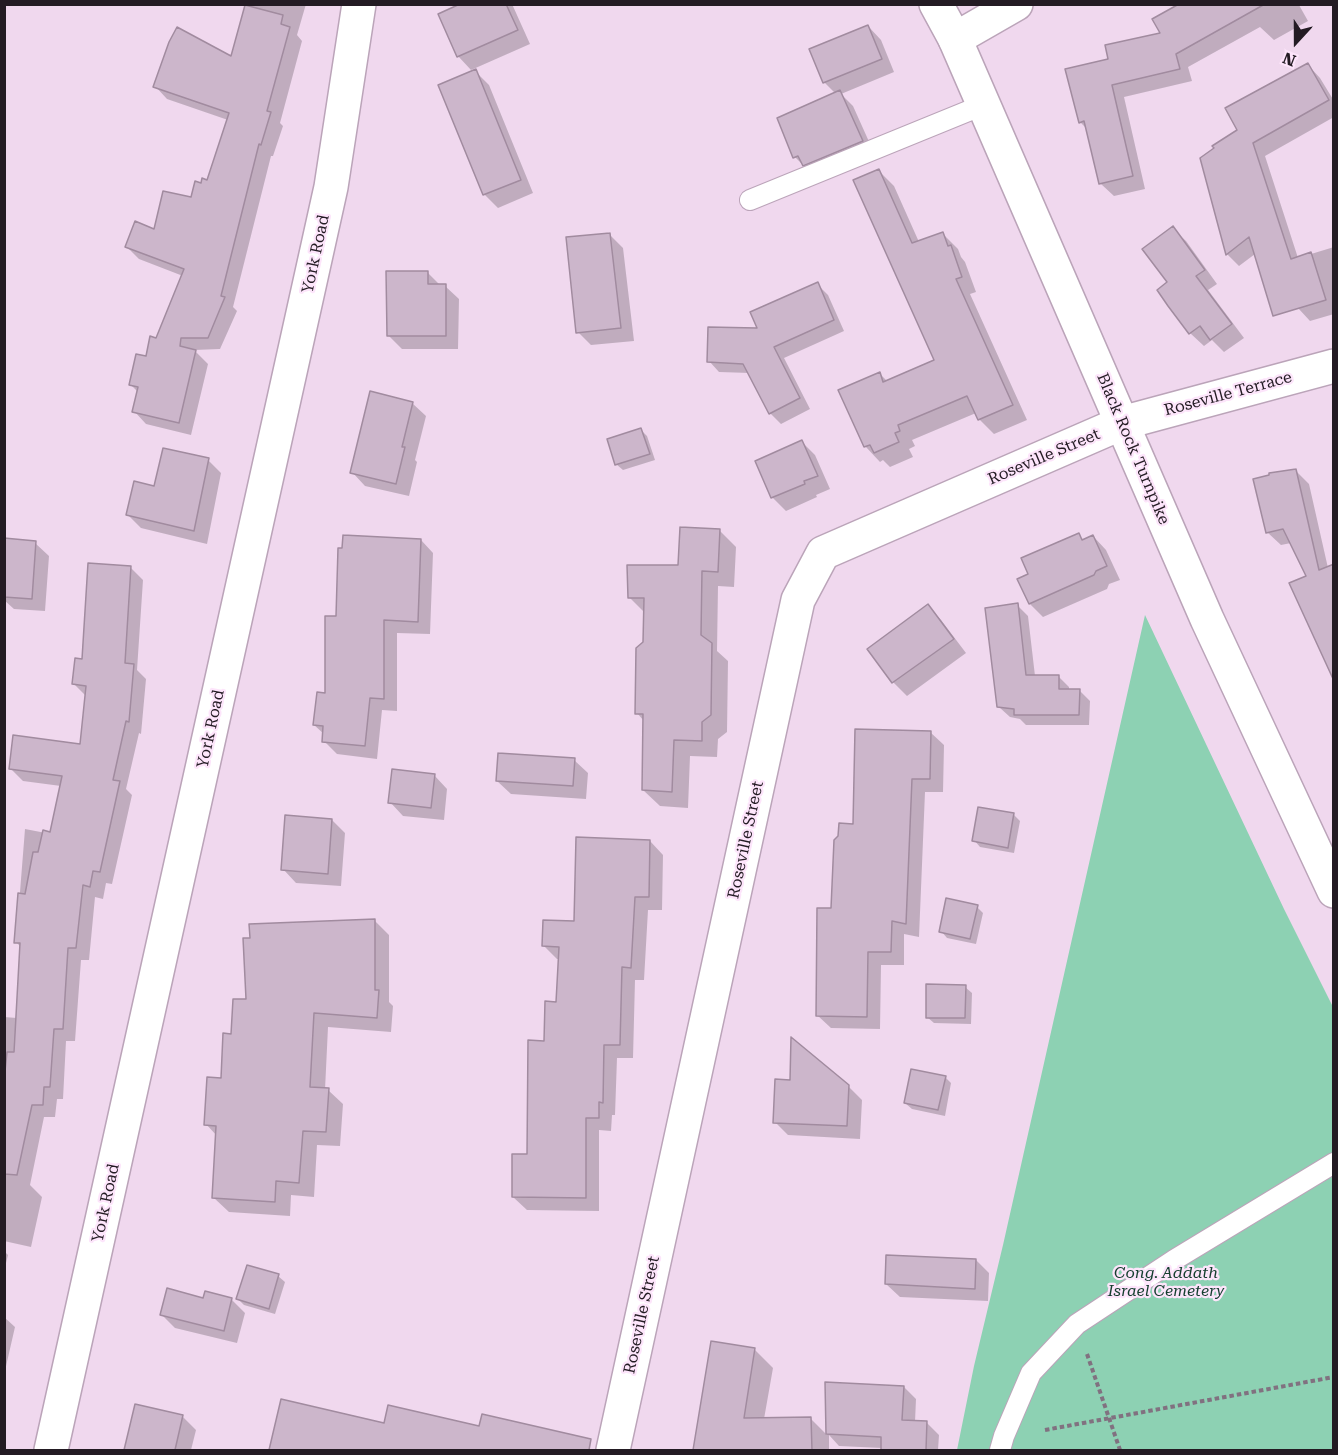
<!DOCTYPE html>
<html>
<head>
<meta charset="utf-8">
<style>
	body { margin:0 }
	#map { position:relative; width:1338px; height:1455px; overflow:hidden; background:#f0d8ee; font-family:"Roboto Serif",serif }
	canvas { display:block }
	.frame { position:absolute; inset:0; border:6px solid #231b23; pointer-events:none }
	.north { position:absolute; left:1266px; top:12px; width:60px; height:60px; -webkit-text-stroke:4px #fde5fb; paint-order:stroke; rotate:201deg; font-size:16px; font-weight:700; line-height:24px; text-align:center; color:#231b23 }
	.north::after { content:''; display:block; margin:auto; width:21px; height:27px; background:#231b23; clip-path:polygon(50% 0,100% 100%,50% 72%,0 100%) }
</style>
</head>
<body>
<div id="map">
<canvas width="1338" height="1455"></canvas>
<div class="frame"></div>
<div class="north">N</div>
</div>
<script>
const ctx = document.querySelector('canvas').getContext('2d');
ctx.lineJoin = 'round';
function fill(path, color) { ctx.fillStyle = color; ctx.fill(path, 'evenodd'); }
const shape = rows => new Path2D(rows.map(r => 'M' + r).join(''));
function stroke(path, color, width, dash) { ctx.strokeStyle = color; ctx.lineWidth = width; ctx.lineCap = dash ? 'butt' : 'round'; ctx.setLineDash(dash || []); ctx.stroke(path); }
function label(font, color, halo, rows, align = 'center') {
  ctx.font = font + ' "Roboto Serif",serif'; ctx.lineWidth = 4.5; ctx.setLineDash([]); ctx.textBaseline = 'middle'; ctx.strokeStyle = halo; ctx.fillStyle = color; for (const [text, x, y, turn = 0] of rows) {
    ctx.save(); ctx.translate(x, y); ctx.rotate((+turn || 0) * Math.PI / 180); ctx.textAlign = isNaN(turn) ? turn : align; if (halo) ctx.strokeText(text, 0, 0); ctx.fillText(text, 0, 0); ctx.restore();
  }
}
const green = shape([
	[1145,615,1284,909,1333,1007,1333,1450,957,1450,974,1366,1003,1245]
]);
const shadow = shape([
	[247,4,306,4,297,35,302,41,280,123,283,126,273,156,271,156,233,307,237,311,220,349,194,350,208,364,191,435,146,424,134,411,138,392,130,384,157,339,183,276,139,259,127,247,155,231,192,199,202,185,209,181,228,120,167,99,155,86,232,58],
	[464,4,512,4,530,44,471,70,458,56],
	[1182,4,1300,4,1299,5,1308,21,1274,40,1260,27,1188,67,1192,81,1124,97,1145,189,1114,196,1101,184,1088,130,1080,122,1110,60,1162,34],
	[868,26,881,40,894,72,841,94,853,106,875,155,808,170,795,157,836,94,824,82],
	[1308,65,1320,78,1334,101,1334,117,1265,156,1298,258,1334,247,1334,314,1310,321,1298,308,1255,254,1239,266,1227,254,1239,131],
	[475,71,489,85,533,193,498,208,484,194],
	[879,171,894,186,919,242,943,234,958,249,961,257,965,262,976,292,970,294,1027,420,994,434,979,419,976,413,912,440,915,446,909,449,913,457,890,467,883,460,880,462,865,446,879,373,887,381,936,361],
	[1172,228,1186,241,1217,284,1208,290,1244,338,1224,352,1212,340,1204,346,1190,333,1169,283],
	[610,235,623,248,634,341,591,345,578,332],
	[428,273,441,286,445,286,459,299,458,349,402,349,389,336],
	[817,284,828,295,844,331,784,358,810,409,781,424,770,413,750,373,719,372,709,361,759,329],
	[412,403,426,416,415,460,417,462,409,496,365,486,352,472],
	[641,430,647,436,655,460,623,470,616,464],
	[802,442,815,455,830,489,816,495,817,497,786,511,772,497],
	[208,460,221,473,207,544,141,528,128,515],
	[1295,470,1309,484,1328,568,1308,577,1291,543,1281,545,1267,532],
	[719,530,736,547,734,587,718,586,717,651,728,661,727,732,718,739,717,757,690,756,688,808,660,806,643,790,644,721,637,713,645,643,645,613,629,597,679,567],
	[1078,535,1084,540,1093,536,1106,550,1120,580,1109,584,1107,589,1043,617,1030,604,1019,580,1030,575],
	[4,540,35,543,49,556,45,611,14,609,4,600],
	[421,540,433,553,430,634,397,633,397,711,382,710,377,759,337,754,324,741,324,734,314,725,326,695,338,618],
	[130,567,143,580,137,670,146,679,141,734,139,733,126,789,132,795,112,884,106,883,103,899,95,897,89,960,81,960,75,1041,66,1041,63,1099,57,1099,55,1117,44,1117,30,1185,42,1197,31,1247,4,1241,4,1017,17,1018,22,948,16,942,25,829,51,834,61,786,23,781,10,768,81,745,86,696,74,684,83,660],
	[1017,605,1028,616,1035,676,1058,676,1069,687,1069,690,1079,690,1090,701,1089,725,1026,725,1020,719,1010,717,999,707],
	[928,606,941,620,966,653,907,696,893,682,869,649],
	[930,732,944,745,943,792,925,792,919,937,904,934,904,965,881,965,880,1029,831,1028,817,1015,832,909,855,825],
	[574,760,588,773,586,799,511,794,497,781],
	[434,775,447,789,444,820,403,816,390,802],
	[1014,815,1020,821,1014,853,980,847,974,840],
	[332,820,345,833,341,886,296,883,283,869],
	[650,841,663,855,662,910,648,910,644,980,635,980,633,1058,617,1058,615,1115,612,1115,611,1131,599,1130,599,1211,527,1210,513,1197,528,1156,546,1042,558,1003,560,959,557,959,544,946,576,923],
	[977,907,983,913,976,944,947,938,941,931],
	[374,920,389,935,389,1002,393,1006,391,1032,328,1027,325,1090,328,1090,343,1104,340,1146,317,1145,314,1197,291,1195,290,1216,229,1212,214,1198,217,1136,206,1124,223,1079,232,1036,248,1001],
	[965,987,972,993,971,1024,934,1023,927,1017],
	[945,1077,951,1083,945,1116,912,1109,905,1103],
	[848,1086,862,1100,860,1139,788,1135,775,1122],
	[4,1251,8,1255,4,1271],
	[976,1260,989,1273,988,1301,900,1297,886,1284],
	[278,1276,285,1282,275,1314,244,1305,238,1299],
	[204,1299,231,1299,245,1313,237,1343,175,1328,162,1315],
	[4,1317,15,1327,4,1375],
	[713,1343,755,1350,773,1368,764,1419,811,1419,827,1435,827,1383,904,1387,916,1399,915,1422,927,1423,939,1435,938,1450,882,1450,882,1448,839,1446,829,1435,829,1450,695,1450],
	[282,1401,385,1425,552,1432,571,1450,271,1450],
	[136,1406,182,1416,196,1430,191,1450,125,1450]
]);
const building = shape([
	[460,4,506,4,518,30,457,57,438,14,460,4],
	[1179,4,1265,4,1176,54,1180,69,1112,85,1133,176,1099,184,1084,121,1079,123,1065,69,1108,59,1105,45,1160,33,1152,19,1179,4],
	[245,5,283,15,281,24,290,27,267,111,271,112,261,145,259,144,221,296,225,297,208,338,181,338,180,346,196,350,179,423,132,412,138,387,129,385,136,354,146,356,150,336,156,338,184,269,125,247,135,221,154,229,163,191,191,197,195,181,201,183,202,178,207,180,229,113,153,87,169,42,177,27,231,56,245,5],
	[868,25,882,59,823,83,809,49,868,25],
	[1308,63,1329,100,1253,143,1291,259,1311,252,1326,300,1273,316,1249,237,1226,255,1200,158,1214,148,1212,146,1237,130,1225,108,1308,63],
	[476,69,521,180,483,195,438,85,476,69],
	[840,90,863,141,803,166,798,156,793,158,777,118,840,90],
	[879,169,912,243,943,232,948,246,951,245,962,277,956,279,1013,405,978,420,967,396,898,425,900,431,895,433,899,442,874,453,870,445,864,447,838,390,880,372,883,382,934,360,853,180,879,169],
	[1173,226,1205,270,1196,276,1232,324,1210,340,1200,326,1189,334,1168,306,1157,290,1167,282,1142,249,1173,226],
	[610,233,621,328,576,333,566,237,610,233],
	[386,271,428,271,428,284,446,284,446,336,387,336,386,271],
	[818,282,834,320,774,347,800,398,769,414,743,364,707,362,708,327,757,328,750,312,818,282],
	[370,391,413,402,402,447,405,447,396,484,350,473,370,391],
	[641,428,650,454,615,465,607,439,641,428],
	[802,440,818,476,804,481,805,484,771,498,755,461,802,440],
	[163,448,209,458,194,531,126,515,134,481,154,486,163,448],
	[1296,469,1319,570,1334,564,1334,681,1289,583,1306,576,1283,529,1266,533,1253,479,1269,475,1269,473,1296,469],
	[680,527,720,529,718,572,702,571,701,635,712,643,711,715,702,722,702,741,674,740,672,792,642,790,643,714,635,714,636,648,643,642,644,598,628,598,627,565,678,565,680,527],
	[1079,533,1082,540,1093,535,1107,566,1096,571,1094,575,1029,604,1017,579,1028,574,1021,558,1079,533],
	[343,535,421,539,418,622,384,620,384,699,370,698,365,746,322,742,323,726,313,725,317,692,325,693,325,616,336,616,338,548,342,548,343,535],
	[4,538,36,541,32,599,4,597,4,538],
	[88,563,131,566,125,663,134,664,129,722,126,721,113,780,120,781,100,872,93,871,90,887,83,885,76,948,68,948,63,1029,54,1029,50,1087,44,1087,43,1105,32,1105,17,1175,4,1174,4,1081,7,1052,14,1052,20,943,14,943,18,893,25,894,33,852,38,852,43,830,50,832,62,776,9,769,13,735,80,744,86,686,72,684,75,658,82,659,88,563],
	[1018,603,1026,675,1059,675,1059,689,1080,689,1079,715,1014,715,1014,709,997,707,985,608,1018,603],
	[928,604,954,639,892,683,867,649,928,604],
	[855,729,931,731,930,779,912,779,906,924,892,921,891,952,868,952,867,1017,816,1016,817,908,831,908,834,840,838,836,839,823,853,824,855,729],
	[498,753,575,758,573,786,496,781,498,753],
	[392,769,435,774,431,808,388,803,392,769],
	[978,807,1014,813,1008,848,972,841,978,807],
	[285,815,332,819,328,874,281,870,285,815],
	[576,837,650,840,649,897,635,897,631,968,622,967,620,1045,604,1045,603,1103,599,1102,599,1118,586,1118,586,1198,512,1197,512,1154,527,1154,528,1040,544,1041,545,1001,556,1002,559,947,542,946,543,920,574,921,576,837],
	[946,898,978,905,970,939,939,932,946,898],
	[375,919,375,990,379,990,377,1018,314,1013,310,1087,329,1088,326,1132,303,1131,299,1183,276,1181,275,1202,212,1198,216,1126,204,1125,207,1077,221,1078,223,1033,231,1034,233,999,246,999,243,938,250,938,249,924,375,919],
	[926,984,966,985,965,1018,926,1018,926,984],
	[791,1037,849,1085,847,1126,773,1123,775,1079,790,1080,791,1037],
	[911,1069,946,1076,938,1110,904,1103,911,1069],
	[886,1255,976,1259,975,1289,885,1284,886,1255],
	[247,1265,279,1274,269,1309,236,1299,247,1265],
	[167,1288,203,1298,205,1291,232,1298,224,1331,160,1315,167,1288],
	[711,1341,755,1348,744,1418,811,1417,812,1450,693,1450,711,1341],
	[825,1382,904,1386,902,1420,927,1421,926,1450,881,1450,881,1437,826,1434,825,1382],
	[281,1399,384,1423,388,1405,479,1426,482,1414,591,1439,589,1450,269,1450,281,1399],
	[135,1404,183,1415,175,1450,124,1450,135,1404]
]);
const path = shape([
	[1087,1354,1120,1450],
	[1045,1430,1334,1377]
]);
const lane = shape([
	[750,200,983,105],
	[1000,1450,1004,1436,1031,1373,1077,1324,1174,1260,1334,1163]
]);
const street = shape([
	[955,39,1016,4],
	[51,1450,331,187,359,4],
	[613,1450,798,600,823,553,1122,423,1334,366]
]);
const primary = shape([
	[936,4,955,39,1207,619,1334,891]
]);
const streetNames = [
	["York Road",316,254,-78],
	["Roseville Terrace",1228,394,-15],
	["Black Rock Turnpike",1133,449,67],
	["Roseville Street",1044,457,-23],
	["York Road",211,729,-78],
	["Roseville Street",746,840,-78],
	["York Road",106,1203,-78],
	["Roseville Street",642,1315,-78]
];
const parkNames = [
	["Cong. Addath",1166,1273],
	["Israel Cemetery",1166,1291]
];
fill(green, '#8dd1b3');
fill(shadow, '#0003');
fill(building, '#ccb6cb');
stroke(building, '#a18b9f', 1.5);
stroke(lane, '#bba4b9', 22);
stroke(street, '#bba4b9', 36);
stroke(primary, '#bba4b9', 36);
stroke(path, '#817180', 4, [4.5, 3]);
stroke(lane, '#fff', 20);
stroke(street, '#fff', 33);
stroke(primary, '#fff', 33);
label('16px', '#231b23', '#fde5fb', streetNames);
label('italic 16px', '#143e2e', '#fde5fb', parkNames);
</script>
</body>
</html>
